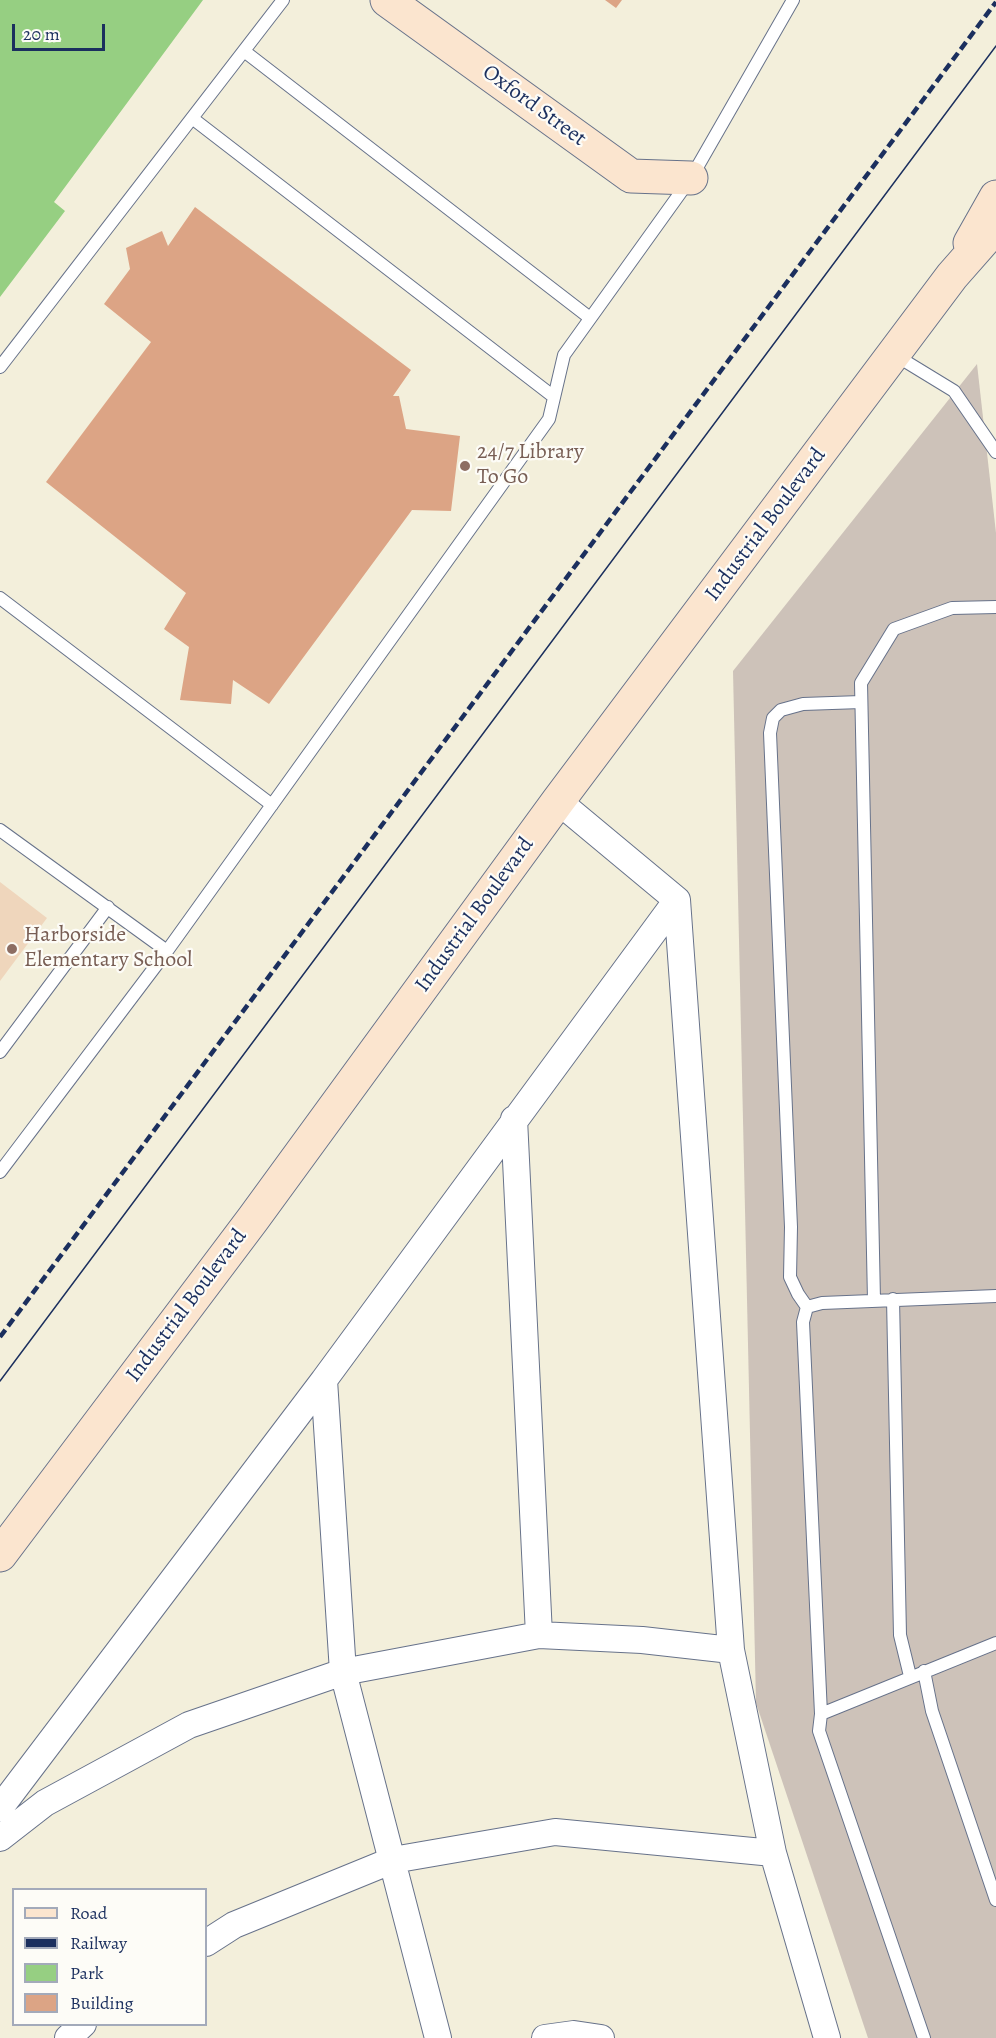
<!DOCTYPE html>
<html>
<head>
<meta charset="utf-8">
<style>
	body { margin:0 }
	#map { position:relative; width:996px; height:2038px; overflow:hidden; background:#f3efdb; font-family:Alegreya,serif }
	canvas { display:block }
	.legend { position:absolute; left:12px; top:1888px; width:195px; height:138px; box-sizing:border-box; background:#fdfcf7; border:2px solid #a3aaba; margin:0; padding:8px 10px; list-style:none; font-size:18px; color:#1b2f5e }
	.legend li { display:flex; align-items:center; gap:12px; height:30px }
	.legend b { width:30px; border:2px solid #a3aaba }
	.scale { position:absolute; left:12px; top:24px; width:93px; height:27px; box-sizing:border-box; border:3px solid #1b2f5e; border-top:0; padding-left:8px; font-size:18px; line-height:21px; white-space:nowrap; color:#1b2f5e; -webkit-text-stroke:4px #fdfcf7; paint-order:stroke }
</style>
</head>
<body>
<div id="map">
<canvas width="996" height="2038"></canvas>
<ul class="legend">
<li><b style="height:8px;background:#fbe5cf"></b>Road</li>
<li><b style="height:8px;background:#1b2f5e"></b>Railway</li>
<li><b style="height:16px;background:#96cf82"></b>Park</li>
<li><b style="height:16px;background:#dca485"></b>Building</li>
</ul>
<div class="scale">20 m</div>
</div>
<script>
const ctx = document.querySelector('canvas').getContext('2d');
ctx.lineJoin = 'round';
function fill(path, color) { ctx.fillStyle = color; ctx.fill(path, 'evenodd'); }
const shape = rows => new Path2D(rows.map(r => 'M' + r).join(''));
function stroke(path, color, width, dash) { ctx.strokeStyle = color; ctx.lineWidth = width; ctx.lineCap = dash ? 'butt' : 'round'; ctx.setLineDash(dash || []); ctx.stroke(path); }
function label(font, color, halo, rows, align = 'center') {
  ctx.font = font + ' Alegreya,serif'; ctx.lineWidth = 4.5; ctx.setLineDash([]); ctx.textBaseline = 'middle'; ctx.strokeStyle = halo; ctx.fillStyle = color; for (const [text, x, y, turn = 0] of rows) {
    ctx.save(); ctx.translate(x, y); ctx.rotate((+turn || 0) * Math.PI / 180); ctx.textAlign = isNaN(turn) ? turn : align; if (halo) ctx.strokeText(text, 0, 0); ctx.fillText(text, 0, 0); ctx.restore();
  }
}
const built = shape([
	[0,882,47,918,0,981]
]);
const industrial = shape([
	[977,364,996,533,996,2038,868,2038,756,1703,733,671]
]);
const green = shape([
	[0,0,203,0,54,202,65,211,0,297]
]);
const building = shape([
	[605,0,622,0,616,8],
	[195,207,411,370,393,396,399,396,406,429,460,436,451,511,412,510,269,704,233,680,231,704,180,700,189,647,164,629,186,593,46,482,151,342,104,304,130,269,126,248,162,231,168,246]
]);
const lane = shape([
	[244,51,590,318],
	[192,118,554,397],
	[895,355,954,391,996,452],
	[0,367,283,0],
	[0,598,272,805],
	[0,830,167,951,0,1172],
	[167,951,549,419,564,355,691,178,793,0],
	[0,1052,108,907],
	[893,1299,900,1635,910,1676],
	[874,1300,861,683,894,629,952,608,996,607],
	[807,1307,798,1294,790,1277,791,1227,770,733,773,718,781,710,803,704,861,702],
	[924,1671,932,1711,996,1900],
	[821,1714,803,1322,807,1307,822,1303,996,1296],
	[924,2038,819,1731,821,1714,996,1643]
]);
const street = shape([
	[558,801,677,900,731,1650,773,1853,827,2038],
	[514,1119,539,1635],
	[0,1808,324,1380],
	[0,1838,45,1803,189,1725,343,1672,539,1635,642,1640,731,1650],
	[206,1943,234,1925,393,1860,555,1832,773,1853],
	[68,2038,83,2024],
	[438,2038,343,1672,324,1380,677,900],
	[545,2038,574,2034,601,2038]
]);
const secondary = shape([
	[387,0,631,176,691,178],
	[970,243,996,197],
	[0,1555,253,1219,558,801,952,276,996,226]
]);
const tram = shape([
	[0,1381,996,46]
]);
const rail = shape([
	[0,1337,996,2]
]);
const markers = [
	[465,466,6,"#8d6e63"],
	[12,949,6,"#8d6e63"]
];
const streetNames = [
	["Oxford Street",534,106,36],
	["Industrial Boulevard",766,525,-53],
	["Industrial Boulevard",475,915,-54],
	["Industrial Boulevard",187,1306,-53]
];
const educationNames = [
	["24/7 Library",477,453],
	["To Go",477,478],
	["Harborside",24,936],
	["Elementary School",24,961]
];
fill(built, '#efd6bc');
fill(industrial, '#cdc2b9');
fill(green, '#96cf82');
fill(building, '#dca485');
stroke(lane, '#67728a', 14);
stroke(street, '#67728a', 28);
stroke(secondary, '#67728a', 35);
stroke(lane, '#fff', 12);
stroke(street, '#fff', 26);
stroke(secondary, '#fbe5cf', 33);
stroke(tram, '#1b2f5e', 1.5);
stroke(rail, '#1b2f5e', 4.5, [9, 4.5]);
for (const [x, y, r, color] of markers) { const dot = new Path2D(); dot.arc(x, y, r, 0, 2 * Math.PI); ctx.fillStyle = color; ctx.fill(dot); stroke(dot, '#fdfcf7', 2); }
label('22px', '#1b2f5e', '#fdfcf7', streetNames);
label('22px', '#785e54', '#fdfcf7', educationNames, 'left');
</script>
</body>
</html>
